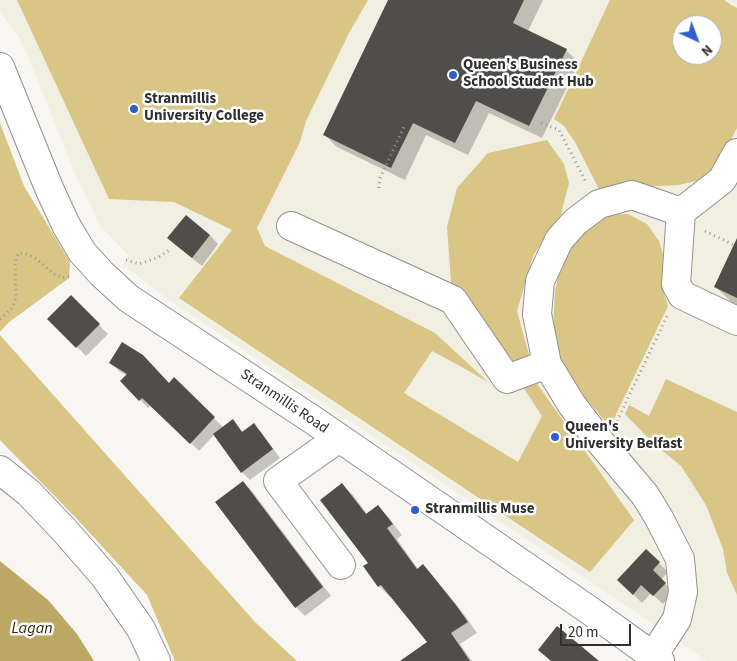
<!DOCTYPE html>
<html>
<head>
<meta charset="utf-8">
<style>
	body { margin:0 }
	#map { position:relative; width:737px; height:661px; overflow:hidden; background:#f8f6f2; font-family:"Source Sans 3",sans-serif }
	canvas { display:block }
	.north { position:absolute; left:672px; top:15px; width:50px; height:50px; box-sizing:border-box; background:#fff; border:1px solid #acacab; border-radius:50%; rotate:137deg; font-size:14px; font-weight:700; line-height:20px; text-align:center; color:#302f2e }
	.north::after { content:''; display:block; margin:auto; width:18px; height:22px; background:#2f5ecd; clip-path:polygon(50% 0,100% 100%,50% 72%,0 100%) }
	.scale { position:absolute; left:560px; top:624px; width:71px; height:22px; box-sizing:border-box; border:2px solid #302f2e; border-top:0; padding-left:6px; font-size:15px; line-height:18px; white-space:nowrap; color:#302f2e; -webkit-text-stroke:4px #fff; paint-order:stroke }
</style>
</head>
<body>
<div id="map">
<canvas width="737" height="661"></canvas>
<div class="north">N</div>
<div class="scale">20 m</div>
</div>
<script>
const ctx = document.querySelector('canvas').getContext('2d');
ctx.lineJoin = 'round';
function fill(path, color) { ctx.fillStyle = color; ctx.fill(path, 'evenodd'); }
const shape = rows => new Path2D(rows.map(r => 'M' + r).join(''));
function stroke(path, color, width, dash) { ctx.strokeStyle = color; ctx.lineWidth = width; ctx.lineCap = dash ? 'butt' : 'round'; ctx.setLineDash(dash || []); ctx.stroke(path); }
function label(font, color, halo, rows, align = 'center') {
  ctx.font = font + ' "Source Sans 3",sans-serif'; ctx.lineWidth = 5; ctx.setLineDash([]); ctx.textBaseline = 'middle'; ctx.strokeStyle = halo; ctx.fillStyle = color; for (const [text, x, y, turn = 0] of rows) {
    ctx.save(); ctx.translate(x, y); ctx.rotate((+turn || 0) * Math.PI / 180); ctx.textAlign = isNaN(turn) ? turn : align; if (halo) ctx.strokeText(text, 0, 0); ctx.fillText(text, 0, 0); ctx.restore();
  }
}
const built = shape([
	[0,0,737,0,737,661,708,661,166,298,123,265,129,256,100,226,77,178,21,40,0,12],
	[682,25,712,25,712,55,682,55]
]);
const green = shape([
	[17,0,368,0,349,33,306,121,300,142,257,228,265,246,435,333,488,382,460,366,432,351,404,393,518,462,542,416,516,376,451,282,447,227,457,188,488,153,547,140,564,164,569,183,561,214,533,256,517,311,537,384,634,520,590,572,179,298,232,230,174,202,109,199],
	[610,0,724,0,731,5,737,8,737,128,717,167,705,179,679,185,619,188,602,195,575,142,564,126,554,119],
	[682,25,712,25,712,55,682,55],
	[0,123,24,186,70,262,69,278,8,323,0,332],
	[628,214,647,224,659,241,664,258,662,284,665,297,668,306,610,427,579,390,558,360,552,346,555,292,561,259,584,230,607,215],
	[0,335,255,622,297,661,175,661,147,595,75,517,0,440],
	[666,379,737,412,737,595,727,573,723,549,706,505,681,466,652,442,625,414,629,405,649,416]
]);
const water = shape([
	[0,561,48,600,77,634,94,661,0,661]
]);
const shadow = shape([
	[389,0,543,0,528,31,566,50,579,63,542,138,489,113,468,155,426,135,405,180,337,147,324,134],
	[210,235,218,244,202,266,178,247,169,238],
	[737,241,737,308,716,287],
	[71,297,108,334,86,356,49,319],
	[111,363,169,384,174,379,224,428,232,421,243,432,254,425,261,432,280,458,250,480,242,472,215,434,199,451,152,405,148,408,122,381,127,376,119,371],
	[243,482,252,491,331,596,305,616,296,607],
	[342,485,353,495,367,514,378,506,388,517,402,535,397,539,418,569,423,566,433,576,466,617,477,633,460,644,472,661,415,661,429,643,391,596,390,597,379,586,365,567,370,563],
	[646,550,668,572,661,580,674,592,663,604,651,593,642,603,628,589]
]);
const building = shape([
	[388,0,524,0,513,23,567,49,529,126,476,101,455,143,413,123,391,168,323,135],
	[186,215,210,235,192,258,167,238],
	[737,238,737,298,714,287],
	[71,295,100,324,76,348,47,319],
	[122,342,143,355,169,383,174,377,215,417,190,444,142,398,139,401,120,381,127,374,109,363],
	[233,419,242,432,254,423,273,449,241,473,213,434],
	[243,481,323,587,295,608,215,502],
	[342,483,366,514,378,505,393,524,387,528,417,569,423,564,456,605,468,622,451,633,470,661,400,661,427,642,381,585,378,587,363,566,368,563,320,500],
	[646,549,660,562,653,570,666,583,653,596,641,585,633,595,617,580],
	[557,626,599,661,551,661,538,650]
]);
const path = shape([
	[541,123,559,130,586,182],
	[379,188,380,178,405,125],
	[705,231,734,245],
	[126,260,139,264,159,257,171,249],
	[0,319,11,310,16,298,15,268,16,258,19,253,26,254,35,258,54,274,63,278,70,276],
	[617,421,668,314]
]);
const minor = shape([
	[0,67,49,188,66,225,82,252,102,274,128,298,316,422,589,610,660,661],
	[681,212,676,284,682,295,737,321],
	[291,226,453,300,507,379,547,364],
	[339,438,278,481,341,565],
	[0,470,29,493,66,532,105,577,141,629,156,661],
	[653,656,677,619,683,592,680,559,659,518,645,495,602,444,572,405,547,364,537,314,540,281,559,240,575,222,599,204,632,195,681,212,722,180,737,153]
]);
const markers = [
	[453,75,5,"#2f5ecd"],
	[134,109,5,"#2f5ecd"],
	[555,437,5,"#2f5ecd"],
	[415,510,5,"#2f5ecd"]
];
const poiNames = [
	["Queen's Business",463,66],
	["School Student Hub",463,83],
	["Stranmillis",144,100],
	["University College",144,117],
	["Queen's",565,428],
	["University Belfast",565,445],
	["Stranmillis Muse",425,510]
];
const streetNames = [
	["Stranmillis Road",284,402,34]
];
const waterNames = [
	["Lagan",32,629]
];
fill(built, '#f1eee2');
fill(green, '#d9c586');
fill(water, '#bda764');
fill(shadow, '#0003');
fill(building, '#4f4e4a');
stroke(minor, '#93918e', 30);
stroke(path, '#9a9996', 3, [1, 4]);
stroke(minor, '#fff', 28);
for (const [x, y, r, color] of markers) { const dot = new Path2D(); dot.arc(x, y, r, 0, 2 * Math.PI); ctx.fillStyle = color; ctx.fill(dot); stroke(dot, '#fff', 2); }
label('bold 15px', '#302f2e', '#fff', poiNames, 'left');
label('15px', '#302f2e', '#fff', streetNames);
label('italic 16px', '#33290a', '#fff', waterNames);
</script>
</body>
</html>
